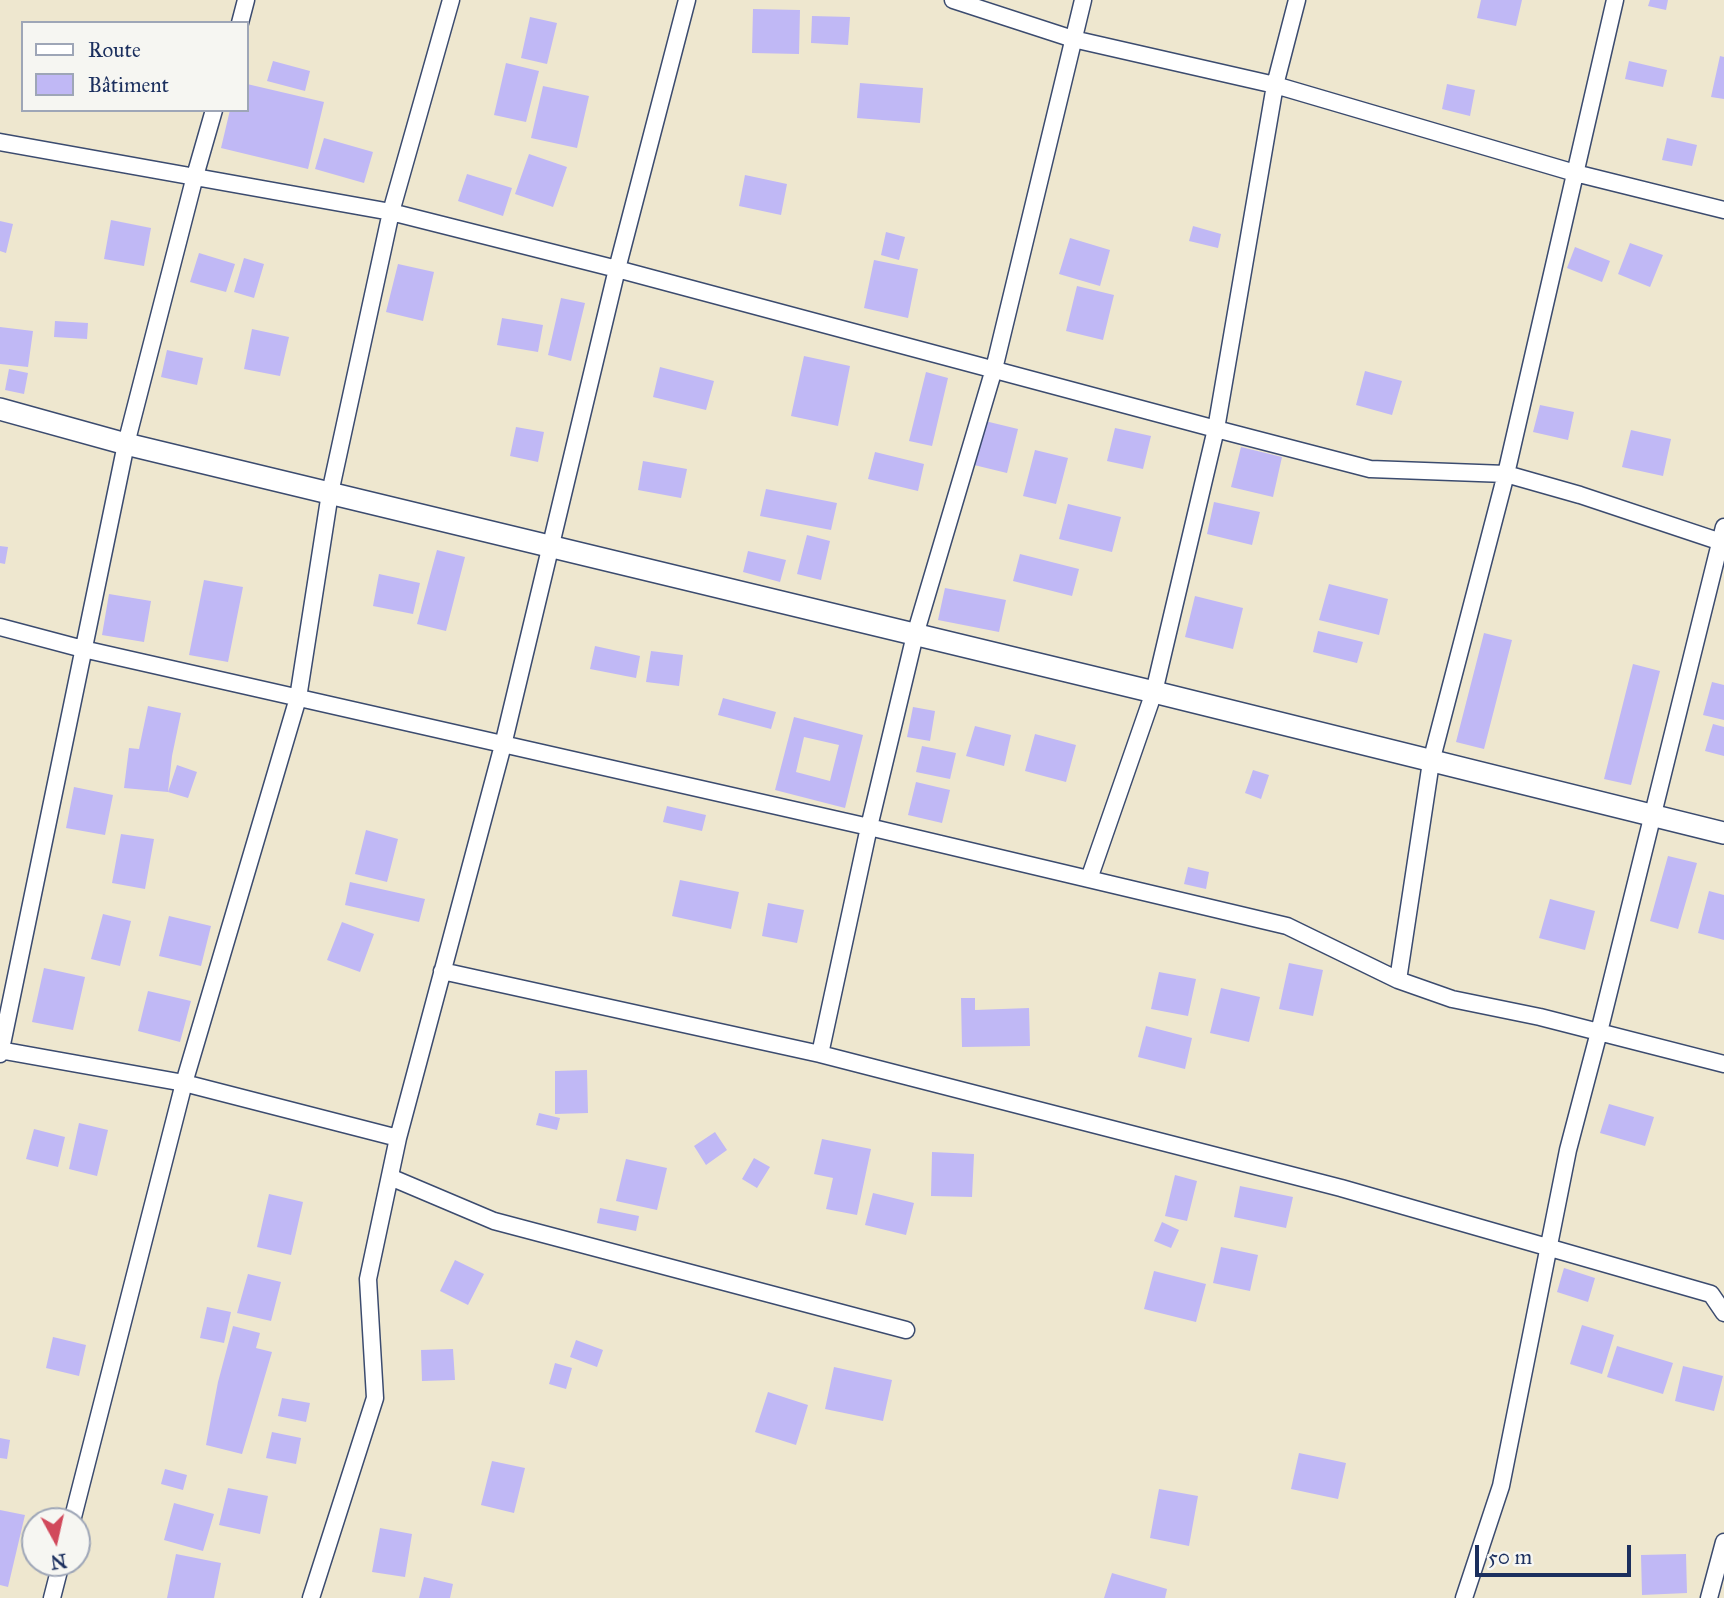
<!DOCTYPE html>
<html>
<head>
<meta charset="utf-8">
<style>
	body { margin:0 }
	#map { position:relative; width:1724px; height:1598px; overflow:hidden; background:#eee7cf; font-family:"IM FELL Great Primer",serif }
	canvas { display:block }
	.legend { position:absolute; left:21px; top:21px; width:228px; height:91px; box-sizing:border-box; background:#f6f6f2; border:2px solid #9ea6b7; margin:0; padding:9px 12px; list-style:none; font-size:21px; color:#1b2f5e }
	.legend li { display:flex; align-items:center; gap:14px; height:35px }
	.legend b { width:35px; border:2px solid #9ea6b7 }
	.north { position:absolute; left:21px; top:1507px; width:70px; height:70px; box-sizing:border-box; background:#f6f6f2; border:2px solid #9ea6b7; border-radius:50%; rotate:172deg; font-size:19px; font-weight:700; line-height:28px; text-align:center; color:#1b2f5e }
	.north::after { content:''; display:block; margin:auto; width:24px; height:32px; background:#d1495b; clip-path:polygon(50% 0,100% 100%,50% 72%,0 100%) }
	.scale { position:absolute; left:1475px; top:1545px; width:156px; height:32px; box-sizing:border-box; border:4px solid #1b2f5e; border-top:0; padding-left:9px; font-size:21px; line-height:24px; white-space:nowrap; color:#1b2f5e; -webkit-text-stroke:5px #f6f6f2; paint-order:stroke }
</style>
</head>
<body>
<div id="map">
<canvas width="1724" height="1598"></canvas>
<ul class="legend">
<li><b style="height:9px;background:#fff"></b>Route</li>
<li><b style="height:19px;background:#c0b8f5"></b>Bâtiment</li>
</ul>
<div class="north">N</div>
<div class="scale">50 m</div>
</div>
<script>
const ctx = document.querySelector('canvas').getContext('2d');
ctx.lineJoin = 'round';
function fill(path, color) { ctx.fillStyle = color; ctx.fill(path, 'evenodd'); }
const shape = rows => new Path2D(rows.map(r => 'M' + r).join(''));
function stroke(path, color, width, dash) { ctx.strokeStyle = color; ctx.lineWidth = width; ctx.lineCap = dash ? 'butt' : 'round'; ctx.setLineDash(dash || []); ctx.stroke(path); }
const building = shape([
	[1481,0,1522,0,1516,26,1477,18],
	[1650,0,1668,0,1666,10,1648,6],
	[753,9,800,10,799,54,752,53],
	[812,16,850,17,848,45,811,43],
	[530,17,557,23,547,64,521,58],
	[1720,56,1724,57,1724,99,1711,97],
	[273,61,310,71,305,91,267,81],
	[1629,61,1667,70,1663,87,1625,79],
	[506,63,539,71,526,122,494,115],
	[860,83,923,88,920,123,857,118],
	[247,84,324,102,308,169,221,148,230,110,247,110],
	[1447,84,1475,90,1470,116,1442,109],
	[543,86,589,96,577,148,531,138],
	[324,138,373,152,364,183,315,169],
	[1667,138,1697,145,1692,166,1662,160],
	[529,154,567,167,553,207,515,194],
	[467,174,512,188,503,216,458,201],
	[745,175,787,184,781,215,739,206],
	[111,220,151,228,144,266,104,259],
	[0,221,13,224,6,253,0,251],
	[1193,226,1221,234,1218,248,1189,241],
	[886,232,905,237,899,260,881,255],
	[1070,238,1110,250,1100,286,1059,274],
	[1630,243,1663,255,1650,287,1618,274],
	[1575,247,1610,261,1602,282,1567,268],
	[199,253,235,264,226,292,190,282],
	[244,258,264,264,254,298,234,292],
	[874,260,918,269,908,318,864,308],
	[398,264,434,272,423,321,386,312],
	[1077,286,1114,295,1103,340,1066,331],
	[561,298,585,303,571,361,548,355],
	[502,318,543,325,538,352,497,345],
	[55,321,88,323,87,339,54,337],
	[0,327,33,331,28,367,0,364],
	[252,329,289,337,280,376,244,369],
	[167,350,203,358,197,385,161,377],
	[804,356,850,366,838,426,791,416],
	[660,367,714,381,706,410,653,397],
	[9,369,28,373,24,394,5,390],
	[1365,371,1402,381,1392,415,1356,405],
	[926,372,948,378,932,446,909,441],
	[1540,405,1574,412,1568,440,1533,432],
	[985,421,1018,429,1007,473,974,465],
	[516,427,544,432,538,462,510,456],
	[1115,428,1151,436,1143,469,1107,461],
	[1631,430,1671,439,1663,476,1622,467],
	[1241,447,1282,457,1273,497,1231,487],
	[1035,450,1068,458,1056,504,1023,496],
	[875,452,924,464,918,491,868,479],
	[643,461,687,469,681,498,638,490],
	[766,489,837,503,831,530,760,516],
	[1214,502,1260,512,1252,545,1207,534],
	[1068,504,1121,517,1112,552,1059,539],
	[807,535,830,541,821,580,797,574],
	[0,546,8,547,5,564,0,563],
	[437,550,465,557,446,631,417,624],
	[748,551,786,560,780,582,743,572],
	[1020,554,1079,569,1072,596,1013,581],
	[379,574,420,583,413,614,373,606],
	[204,580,243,587,228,662,189,655],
	[1329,584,1388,599,1379,635,1319,620],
	[945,588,1006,600,999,632,938,620],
	[109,594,151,601,144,642,102,635],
	[1195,596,1243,608,1233,649,1185,637],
	[1318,631,1363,642,1357,663,1313,652],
	[1484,633,1512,640,1484,749,1456,742],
	[595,646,640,656,636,678,590,669],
	[651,651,683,655,679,686,646,682],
	[1633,664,1660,671,1631,785,1604,779],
	[1712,682,1724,685,1724,720,1703,715],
	[723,698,776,712,771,729,718,715],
	[148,706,181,713,172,756,168,792,124,788,129,748,139,749],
	[913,707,935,711,930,741,907,737],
	[794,717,863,735,845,808,775,790],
	[804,737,839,745,830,781,796,772],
	[1713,724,1724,727,1724,756,1705,751],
	[975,726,1011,735,1004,766,966,756],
	[1035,734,1076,745,1066,782,1025,771],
	[922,746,956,753,950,779,916,772],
	[177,765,197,772,188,798,168,792],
	[1253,770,1269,775,1261,799,1245,793],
	[916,782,950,790,942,823,908,815],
	[74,787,113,795,105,835,66,828],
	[667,806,706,815,702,831,663,822],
	[366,830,398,839,387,882,355,874],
	[121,834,154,839,145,889,112,883],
	[1668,856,1697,863,1678,929,1650,921],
	[1188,867,1209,872,1206,889,1184,884],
	[680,880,739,892,731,929,672,916],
	[350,882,425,899,419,922,345,905],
	[1709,891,1724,895,1724,940,1698,933],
	[1550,899,1595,911,1585,950,1539,938],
	[768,903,804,910,797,943,762,936],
	[103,914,131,921,120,966,91,959],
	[169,916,211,926,201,966,159,956],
	[342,922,374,934,360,972,327,960],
	[1289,963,1323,970,1313,1016,1279,1009],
	[44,968,85,977,73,1030,32,1022],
	[1159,972,1196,979,1188,1016,1151,1009],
	[1221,988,1260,997,1249,1042,1210,1033],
	[148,991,191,1001,180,1042,138,1031],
	[961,998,975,998,975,1010,1029,1008,1030,1046,962,1047],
	[1146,1026,1192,1038,1185,1069,1138,1057],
	[587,1070,588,1113,555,1114,555,1071],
	[1609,1104,1654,1117,1645,1146,1600,1133],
	[539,1113,560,1118,557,1130,536,1125],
	[79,1123,108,1130,97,1176,69,1169],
	[34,1129,65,1137,58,1167,26,1159],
	[715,1132,727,1150,706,1165,694,1146],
	[822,1139,871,1149,857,1215,826,1209,833,1178,814,1174],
	[932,1152,974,1154,972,1197,931,1196],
	[754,1158,770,1167,757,1188,742,1179],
	[626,1159,667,1168,657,1210,616,1201],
	[1175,1175,1197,1181,1187,1221,1165,1216],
	[1240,1186,1293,1197,1286,1228,1234,1217],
	[873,1193,914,1203,906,1235,865,1225],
	[269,1194,303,1202,291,1255,257,1247],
	[600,1208,639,1216,636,1231,597,1223],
	[1162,1222,1179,1230,1171,1248,1154,1241],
	[1221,1247,1258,1255,1250,1291,1213,1283],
	[455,1260,484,1274,468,1305,440,1291],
	[1564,1268,1595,1278,1588,1302,1557,1292],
	[1154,1271,1206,1284,1196,1322,1144,1309],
	[248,1274,281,1282,271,1321,237,1313],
	[207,1307,231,1312,224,1343,200,1338],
	[1582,1325,1614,1335,1602,1374,1570,1364],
	[233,1326,260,1333,256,1348,272,1352,242,1454,206,1445,218,1382],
	[53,1337,86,1345,79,1376,46,1368],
	[576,1340,603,1350,597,1367,570,1357],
	[1617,1346,1673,1363,1663,1394,1607,1377],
	[453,1349,455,1380,422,1381,421,1350],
	[555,1363,572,1368,566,1389,549,1384],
	[1683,1366,1723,1376,1714,1411,1675,1401],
	[834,1367,892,1380,883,1421,825,1409],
	[768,1392,808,1405,796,1445,755,1432],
	[282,1398,310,1403,306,1422,278,1416],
	[272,1432,301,1438,296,1464,266,1458],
	[0,1438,10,1440,7,1459,0,1458],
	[1299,1453,1346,1463,1338,1499,1291,1489],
	[492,1461,525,1468,514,1513,481,1505],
	[165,1469,187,1475,183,1490,161,1484],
	[228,1488,268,1496,260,1534,219,1525],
	[1159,1489,1198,1496,1189,1546,1150,1538],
	[174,1503,214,1514,203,1551,164,1540],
	[0,1510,25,1515,8,1587,0,1585],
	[380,1528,412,1534,405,1577,372,1572],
	[176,1554,221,1563,214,1598,167,1598],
	[1686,1554,1687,1593,1642,1595,1641,1555],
	[1112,1573,1167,1589,1165,1598,1104,1598],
	[424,1577,453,1584,450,1598,419,1598]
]);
const minor = shape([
	[953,0,1073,39,1275,85,1575,173,1724,210],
	[240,23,246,0],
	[0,142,391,212,617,269,1216,429,1370,469,1506,474,1580,495,1724,543],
	[0,627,83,649,869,827,1287,926,1398,980,1452,999,1540,1017,1724,1064],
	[1089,879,1154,692,1216,429,1275,85,1297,0],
	[442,971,820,1054,1341,1188,1711,1294,1724,1313],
	[1398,980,1431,762,1506,474,1615,0],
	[0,1050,184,1083,398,1138],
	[0,1054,126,444,195,176,214,110],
	[820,1054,869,827,915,635,994,369,1083,0],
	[390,1177,494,1221,906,1330],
	[72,1521,184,1083,298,698,330,493,391,212,451,0],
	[52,1598,61,1563],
	[311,1598,375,1398,368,1279,398,1138,503,745,617,269,687,0],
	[1464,1598,1501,1486,1568,1150,1599,1032,1724,527],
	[1709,1598,1724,1542]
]);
const tertiary = shape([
	[0,409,126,444,1154,692,1724,833]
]);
fill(building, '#c0b8f5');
stroke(minor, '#3b4b6f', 19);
stroke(tertiary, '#3b4b6f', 24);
stroke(minor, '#fff', 16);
stroke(tertiary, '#fff', 21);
</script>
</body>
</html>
